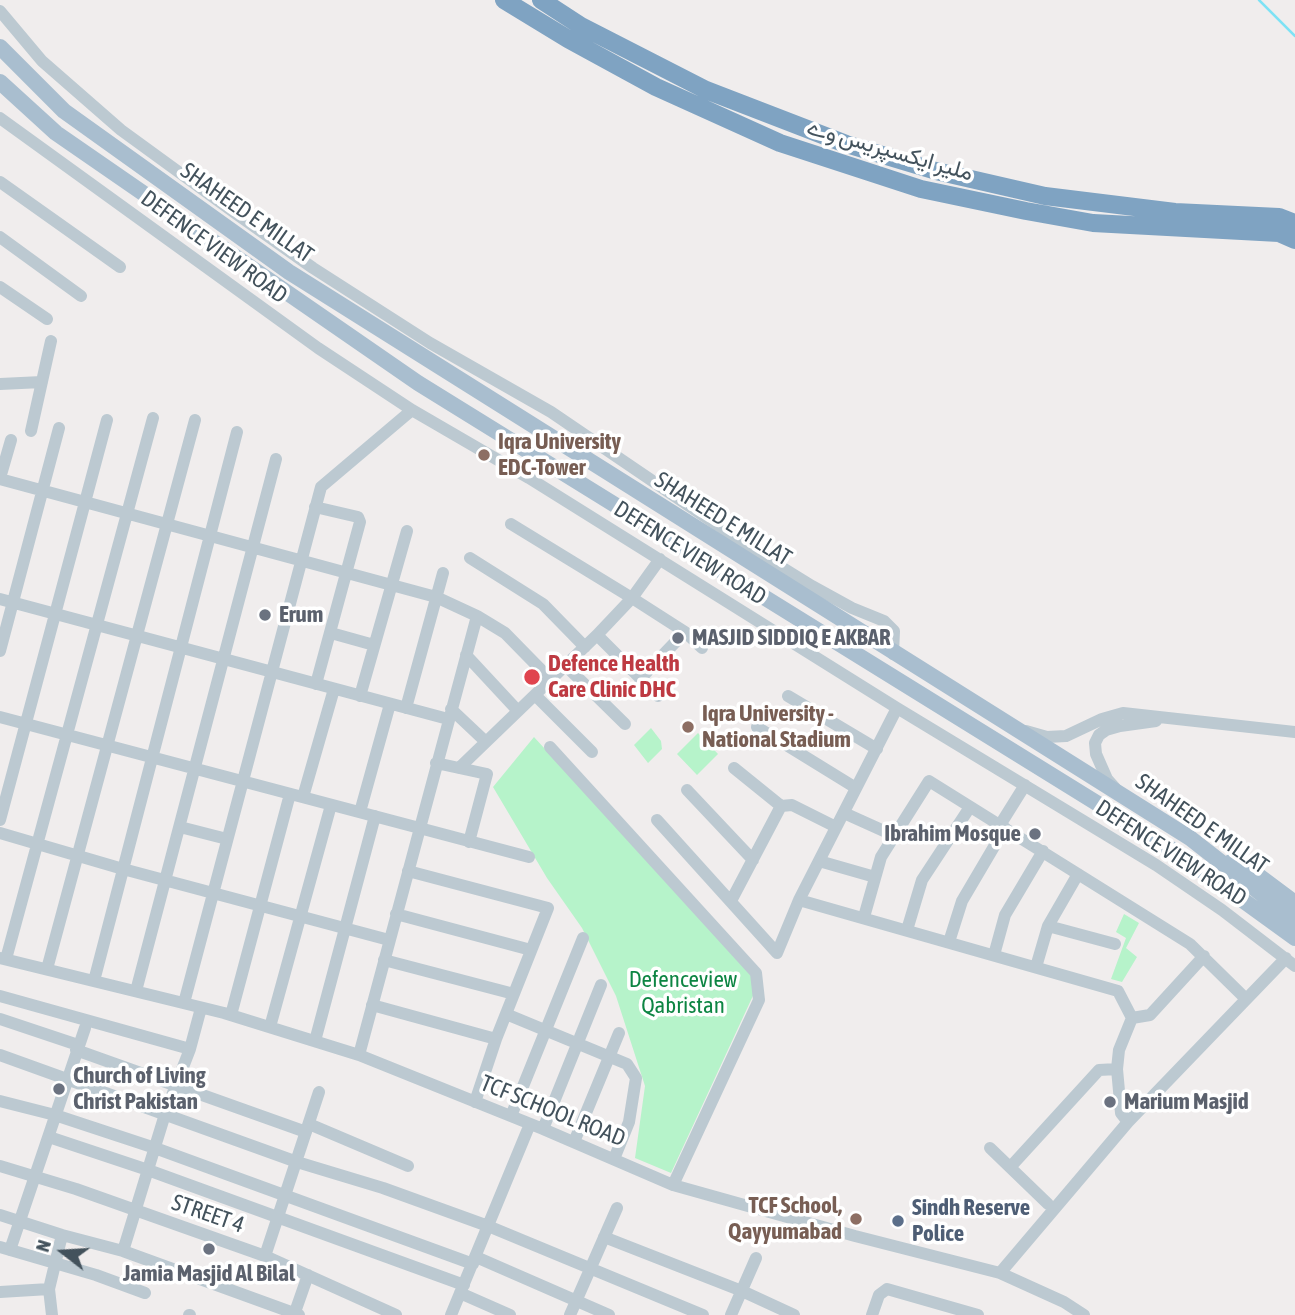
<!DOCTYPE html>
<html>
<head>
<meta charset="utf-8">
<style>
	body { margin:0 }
	#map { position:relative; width:1295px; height:1315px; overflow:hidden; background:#f0eded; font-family:"Asap Condensed",sans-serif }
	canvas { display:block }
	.north { position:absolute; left:28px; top:1217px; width:70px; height:70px; -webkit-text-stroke:5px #fff; paint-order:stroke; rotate:287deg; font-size:19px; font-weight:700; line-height:28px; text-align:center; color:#43525c }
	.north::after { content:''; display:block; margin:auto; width:24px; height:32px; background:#43525c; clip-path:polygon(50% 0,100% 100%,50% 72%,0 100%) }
</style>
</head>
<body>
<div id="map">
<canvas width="1295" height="1315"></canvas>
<div class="north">N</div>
</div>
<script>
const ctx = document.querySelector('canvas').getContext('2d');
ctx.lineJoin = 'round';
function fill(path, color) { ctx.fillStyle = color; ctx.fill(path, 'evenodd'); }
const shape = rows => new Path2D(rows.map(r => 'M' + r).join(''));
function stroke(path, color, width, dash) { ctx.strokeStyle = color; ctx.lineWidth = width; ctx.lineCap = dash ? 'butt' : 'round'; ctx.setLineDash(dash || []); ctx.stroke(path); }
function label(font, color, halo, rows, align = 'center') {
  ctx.font = font + ' "Asap Condensed",Vazirmatn,sans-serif'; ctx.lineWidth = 7; ctx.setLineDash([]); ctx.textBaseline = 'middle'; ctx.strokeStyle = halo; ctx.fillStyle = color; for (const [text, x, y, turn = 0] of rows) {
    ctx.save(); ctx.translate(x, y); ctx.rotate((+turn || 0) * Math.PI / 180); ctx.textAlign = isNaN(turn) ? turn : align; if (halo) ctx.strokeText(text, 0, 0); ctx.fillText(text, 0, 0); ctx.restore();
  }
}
const green = shape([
	[651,728,661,741,662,749,648,763,634,745],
	[698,733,718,754,697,775,677,754],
	[534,737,753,976,757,987,671,1173,635,1158,645,1086,616,996,582,928,547,878,493,787],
	[1124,914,1139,923,1126,948,1137,957,1122,982,1111,979,1126,938,1116,932]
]);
const stream = shape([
	[1259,0,1295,36]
]);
const minor = shape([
	[0,11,42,61,121,130,235,213,313,268,430,343,551,412,757,552,812,586,852,608,884,621,894,631,893,654],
	[0,118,318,348,412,410,529,478,897,708,1156,865,1222,910,1295,966],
	[0,182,120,267],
	[0,237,81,296],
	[0,287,47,319],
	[0,384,42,382],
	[31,431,51,341],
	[0,478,11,440],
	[0,479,436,597,477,616,505,633,551,680],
	[315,507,358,517,360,522,316,684],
	[511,524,632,598,685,632,702,648],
	[470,558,543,604,585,647],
	[0,599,448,719],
	[331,633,374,645],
	[597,635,658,696],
	[0,651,59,428],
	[466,655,518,711],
	[566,666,625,724],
	[640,679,685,632],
	[535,695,592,752],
	[360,696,407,531],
	[788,696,877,749],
	[406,708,443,573],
	[451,709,486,742],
	[0,717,529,857],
	[757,727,856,788],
	[1026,731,1047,737,1066,736,1102,719,1123,713,1295,732],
	[550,747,756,973,759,1000,673,1185],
	[436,763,487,774,469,842],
	[459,768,597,635,632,598,660,559],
	[734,768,781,806,792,805,836,827],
	[1115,788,1107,779,1096,754,1095,743,1099,735,1106,730,1120,726,1156,721],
	[687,790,753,860],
	[303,797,334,689],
	[360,812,390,704],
	[844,813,895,836],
	[0,820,107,420],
	[657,820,777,953,799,900,1118,991,1132,1018,1119,1050,1117,1069,1121,1113,1128,1122],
	[1000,825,1025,785],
	[180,827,227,839],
	[0,833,123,869,389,940],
	[819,861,875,877],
	[408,871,548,908,496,1039,475,1102],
	[799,900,897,708],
	[731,901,781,806],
	[396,914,531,950],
	[864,917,881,857,929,781,1190,944,1245,998],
	[1048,926,1115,944],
	[907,930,922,880,970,807],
	[949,942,962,901,1005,828],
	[994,955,1005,915,1043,851],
	[0,958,224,1013,359,1055,543,1129,673,1185,855,1236,1000,1273,1064,1302,1084,1315],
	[6,959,153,418],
	[384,960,514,994],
	[1036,967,1048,926,1078,874],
	[47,969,195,420],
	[94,981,237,432],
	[136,991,276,459],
	[0,996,190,1049],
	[184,1003,321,487,412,410],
	[372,1005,496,1039],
	[506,1014,627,1064,636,1078,629,1122,614,1159],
	[231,1015,290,794],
	[1132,1018,1150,1015,1204,956],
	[0,1019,78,1045],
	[270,1027,331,805],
	[315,1041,375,816],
	[76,1050,306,1132],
	[0,1055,297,1162,383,1188,488,1226,703,1315],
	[359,1055,477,616],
	[0,1101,55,1115,155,1148,473,1264],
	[511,1116,583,938],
	[309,1124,408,1166],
	[543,1129,601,985],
	[49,1137,148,1170,464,1285],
	[574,1142,619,1033],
	[990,1148,1048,1204],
	[1014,1163,1099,1070,1117,1069],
	[0,1166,76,1189,265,1256,396,1315],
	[0,1215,62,1235,123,1251,299,1315],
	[604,1237,742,1291,794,1315],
	[0,1247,96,1275,145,1293],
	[10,1250,85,1028],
	[123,1251,166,1111,190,1049,201,1008],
	[265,1256,319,1092],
	[476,1257,609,1315],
	[1000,1273,1128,1122,1286,958],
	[0,1292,49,1289],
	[460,1293,510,1315],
	[52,1315,49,1289,62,1235],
	[189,1315,190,1315],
	[294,1315,308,1275],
	[451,1315,530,1124],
	[570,1315,617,1208],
	[731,1315,756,1258],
	[872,1315,879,1295,887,1289,978,1315]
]);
const major = shape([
	[0,47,64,111,289,272,1190,838,1295,920],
	[0,82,56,133,418,383,1179,854,1295,938],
	[1232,861,1252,871,1295,903]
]);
const highway = shape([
	[504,0,568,39,656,87,780,143,921,189,1026,211,1093,223,1279,233,1295,240],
	[541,0,581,26,706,90,846,144,936,171,1045,196,1175,212,1279,217,1295,223]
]);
const markers = [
	[484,455,7,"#8d6e63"],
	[265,615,7,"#6b7280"],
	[678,638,7,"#6b7280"],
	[532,677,9,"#e0444e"],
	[688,727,7,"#8d6e63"],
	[1035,834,7,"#6b7280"],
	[59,1089,7,"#6b7280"],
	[1110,1102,7,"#6b7280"],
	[856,1219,7,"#8d6e63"],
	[898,1221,7,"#5c6f8a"],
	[209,1249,7,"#6b7280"]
];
const streetNames = [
	["ملیر ایکسپریس وے",890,150,16],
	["SHAHEED E MILLAT",247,213,35],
	["DEFENCE VIEW ROAD",214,247,36],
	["SHAHEED E MILLAT",723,519,32],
	["DEFENCE VIEW ROAD",690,553,32],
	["SHAHEED E MILLAT",1202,824,35],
	["DEFENCE VIEW ROAD",1171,853,33],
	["TCF SCHOOL ROAD",553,1111,22],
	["STREET 4",208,1214,19]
];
const educationNames = [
	["Iqra University",498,442],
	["EDC-Tower",498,468],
	["Iqra University -",702,714],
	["National Stadium",702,740],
	["TCF School,",842,1206,"right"],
	["Qayyumabad",842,1232,"right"]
];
const worshipNames = [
	["Erum",279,615],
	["MASJID SIDDIQ E AKBAR",692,638],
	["Ibrahim Mosque",1021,834,"right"],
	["Church of Living",73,1076],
	["Christ Pakistan",73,1102],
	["Marium Masjid",1124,1102],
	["Jamia Masjid Al Bilal",209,1274,"center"]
];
const healthNames = [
	["Defence Health",548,664],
	["Care Clinic DHC",548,690]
];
const parkNames = [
	["Defenceview",683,980],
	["Qabristan",683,1006]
];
const serviceNames = [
	["Sindh Reserve",912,1208],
	["Police",912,1234]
];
fill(green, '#b6f3ca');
stroke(stream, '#7ee2f5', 2.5);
stroke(minor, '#bcc9d1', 12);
stroke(major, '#a9becf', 16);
stroke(highway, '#7fa3c2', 18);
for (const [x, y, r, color] of markers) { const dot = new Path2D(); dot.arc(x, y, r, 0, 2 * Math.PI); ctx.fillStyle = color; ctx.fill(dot); stroke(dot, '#fff', 2.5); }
label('23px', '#43525c', '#fff', streetNames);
label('bold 23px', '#785e54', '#fff', educationNames, 'left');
label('bold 23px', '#5b616d', '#fff', worshipNames, 'left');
label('bold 23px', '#be3a42', '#fff', healthNames, 'left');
label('23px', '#0d8543', '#fff', parkNames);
label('bold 23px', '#4e5e75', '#fff', serviceNames, 'left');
</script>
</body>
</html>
